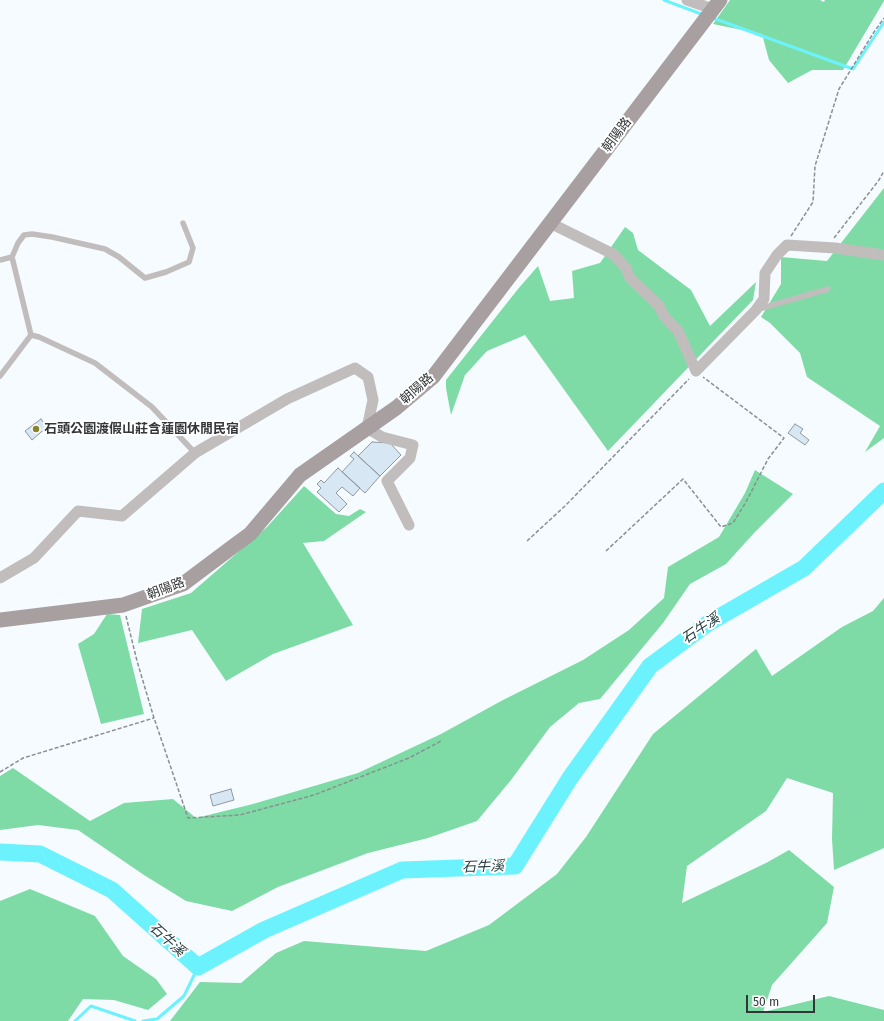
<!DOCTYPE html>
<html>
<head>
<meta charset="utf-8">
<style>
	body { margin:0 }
	#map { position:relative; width:884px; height:1021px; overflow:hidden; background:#f5fbff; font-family:"Fira Sans",sans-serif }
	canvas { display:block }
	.scale { position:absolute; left:746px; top:995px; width:69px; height:18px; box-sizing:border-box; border:2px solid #333639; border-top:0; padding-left:5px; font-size:12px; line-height:14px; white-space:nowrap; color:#333639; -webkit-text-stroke:3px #fff; paint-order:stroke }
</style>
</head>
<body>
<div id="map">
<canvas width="884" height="1021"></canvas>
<div class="scale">50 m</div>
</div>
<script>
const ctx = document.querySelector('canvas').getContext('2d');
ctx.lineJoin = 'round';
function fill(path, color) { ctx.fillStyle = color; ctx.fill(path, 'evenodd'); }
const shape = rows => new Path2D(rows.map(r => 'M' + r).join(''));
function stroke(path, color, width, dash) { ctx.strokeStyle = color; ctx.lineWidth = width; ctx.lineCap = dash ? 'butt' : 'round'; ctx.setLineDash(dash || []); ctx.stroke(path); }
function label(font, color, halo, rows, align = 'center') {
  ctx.font = font + ' "Fira Sans","Noto Sans TC",sans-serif'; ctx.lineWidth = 4; ctx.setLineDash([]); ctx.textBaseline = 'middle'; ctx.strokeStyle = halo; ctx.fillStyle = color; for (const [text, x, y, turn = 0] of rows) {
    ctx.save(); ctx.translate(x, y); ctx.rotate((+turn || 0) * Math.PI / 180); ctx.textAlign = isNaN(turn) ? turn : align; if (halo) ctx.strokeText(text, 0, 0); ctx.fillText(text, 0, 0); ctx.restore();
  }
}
const forest = shape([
	[730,0,820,0,824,2,825,0,884,0,884,1,843,70,812,70,788,83,769,60,762,34,713,24],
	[884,188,884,438,865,452,880,426,807,377,800,353,770,323,761,317,781,284,781,257,827,261],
	[625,227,633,233,638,250,691,290,710,326,756,282,753,300,608,451,525,335,487,351,465,375,451,415,446,388,446,380,518,289,538,266,550,301,574,298,572,271,600,263],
	[755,470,793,494,754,533,726,564,690,584,663,623,600,699,579,703,550,727,511,780,477,821,428,838,368,853,278,887,232,911,186,901,144,875,78,830,38,825,0,830,0,776,13,768,90,821,124,803,173,799,196,818,253,804,358,773,441,734,503,700,583,660,629,630,664,598,668,567,719,537,745,493],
	[304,486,336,514,349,516,360,509,366,512,324,541,303,543,353,625,273,654,226,681,192,630,138,643,142,609,191,593,267,527],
	[884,598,884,848,834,870,832,839,833,793,787,778,766,811,687,866,682,903,766,863,789,850,834,887,827,923,772,985,763,1012,829,996,884,1010,884,1021,170,1021,200,982,241,983,276,953,304,941,426,951,489,925,557,874,586,837,653,734,756,649,772,676,842,627,873,611],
	[107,614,120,615,144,714,101,724,78,644,94,634],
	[30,889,95,916,123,956,156,979,167,994,148,1010,114,1000,83,999,68,1021,0,1021,0,901]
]);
const stream = shape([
	[664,0,704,15],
	[713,18,853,69,884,22],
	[75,1021,91,1006,135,1021],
	[143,1021,157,1019,184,996,198,967]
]);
const river = shape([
	[0,852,40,854,112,890,198,967,264,930,402,870,515,866,570,778,650,666,707,624,804,568,884,491]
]);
const building = shape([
	[41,419,47,427,32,440,25,431,41,419],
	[795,424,803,429,800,433,809,440,805,445,788,433,795,424],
	[372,442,390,443,401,455,380,476,358,456,372,442],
	[354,452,380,476,365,493,342,472,354,459,350,456,354,452],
	[338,468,360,488,353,496,342,487,336,493,347,504,339,512,317,492,321,488,317,484,321,480,324,483,338,468],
	[231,789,234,800,213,806,210,795,231,789]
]);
const path = shape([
	[791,236,813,202,815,166,839,89,874,32,884,18],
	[834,238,879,180,884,171],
	[527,541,565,506,689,379],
	[606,551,683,479,721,527,733,523,746,502,768,459,784,438,703,377],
	[126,616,137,661,154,718,188,818,240,815,314,795,409,758,441,741],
	[0,772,23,758,154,718]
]);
const service = shape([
	[12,257,18,243,24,235,32,234,52,237,105,249,119,257,145,278,166,272,189,262,193,248,183,223],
	[0,260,12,257,31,335,39,337,95,363,152,407,195,453],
	[759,309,828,289],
	[0,376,31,335]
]);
const minor = shape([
	[687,0,713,9],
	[550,223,613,254,626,268,630,278,659,306,664,316,678,331,696,371,756,310,764,299,765,273,777,255,787,245,835,248,884,255],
	[0,578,34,558,78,511,122,516,195,453,287,399,355,368,368,377,373,400,367,428,382,437,413,445,410,458,387,481,409,525]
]);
const secondary = shape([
	[0,620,123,605,183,584,231,548,250,534,300,475,396,408,433,377,720,0]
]);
const markers = [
	[36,429,4,"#89832b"]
];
const streetNames = [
	["朝陽路",617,135,-53],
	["朝陽路",417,389,-41],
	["朝陽路",166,589,-21]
];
const poiNames = [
	["石頭公園渡假山莊含蓮園休閒民宿",44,429]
];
const waterNames = [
	["石牛溪",701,629,-34],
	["石牛溪",483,867,-2],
	["石牛溪",167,940,42]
];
fill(forest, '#7fdba5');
stroke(stream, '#6cf2fd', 3);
stroke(river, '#6cf2fd', 17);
fill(building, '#d8e7f4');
stroke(building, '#90989e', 1);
stroke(path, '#8b8f92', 1.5, [4, 2]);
stroke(service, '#c2bdbd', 5.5);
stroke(minor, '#c2bdbd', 11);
stroke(secondary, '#a79fa0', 15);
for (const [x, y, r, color] of markers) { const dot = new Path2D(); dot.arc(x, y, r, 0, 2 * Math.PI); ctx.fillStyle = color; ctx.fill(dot); stroke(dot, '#fff', 1.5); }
label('13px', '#333639', '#fff', streetNames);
label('bold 13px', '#333639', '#fff', poiNames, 'left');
label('italic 14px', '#243c3e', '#fff', waterNames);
</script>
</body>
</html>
